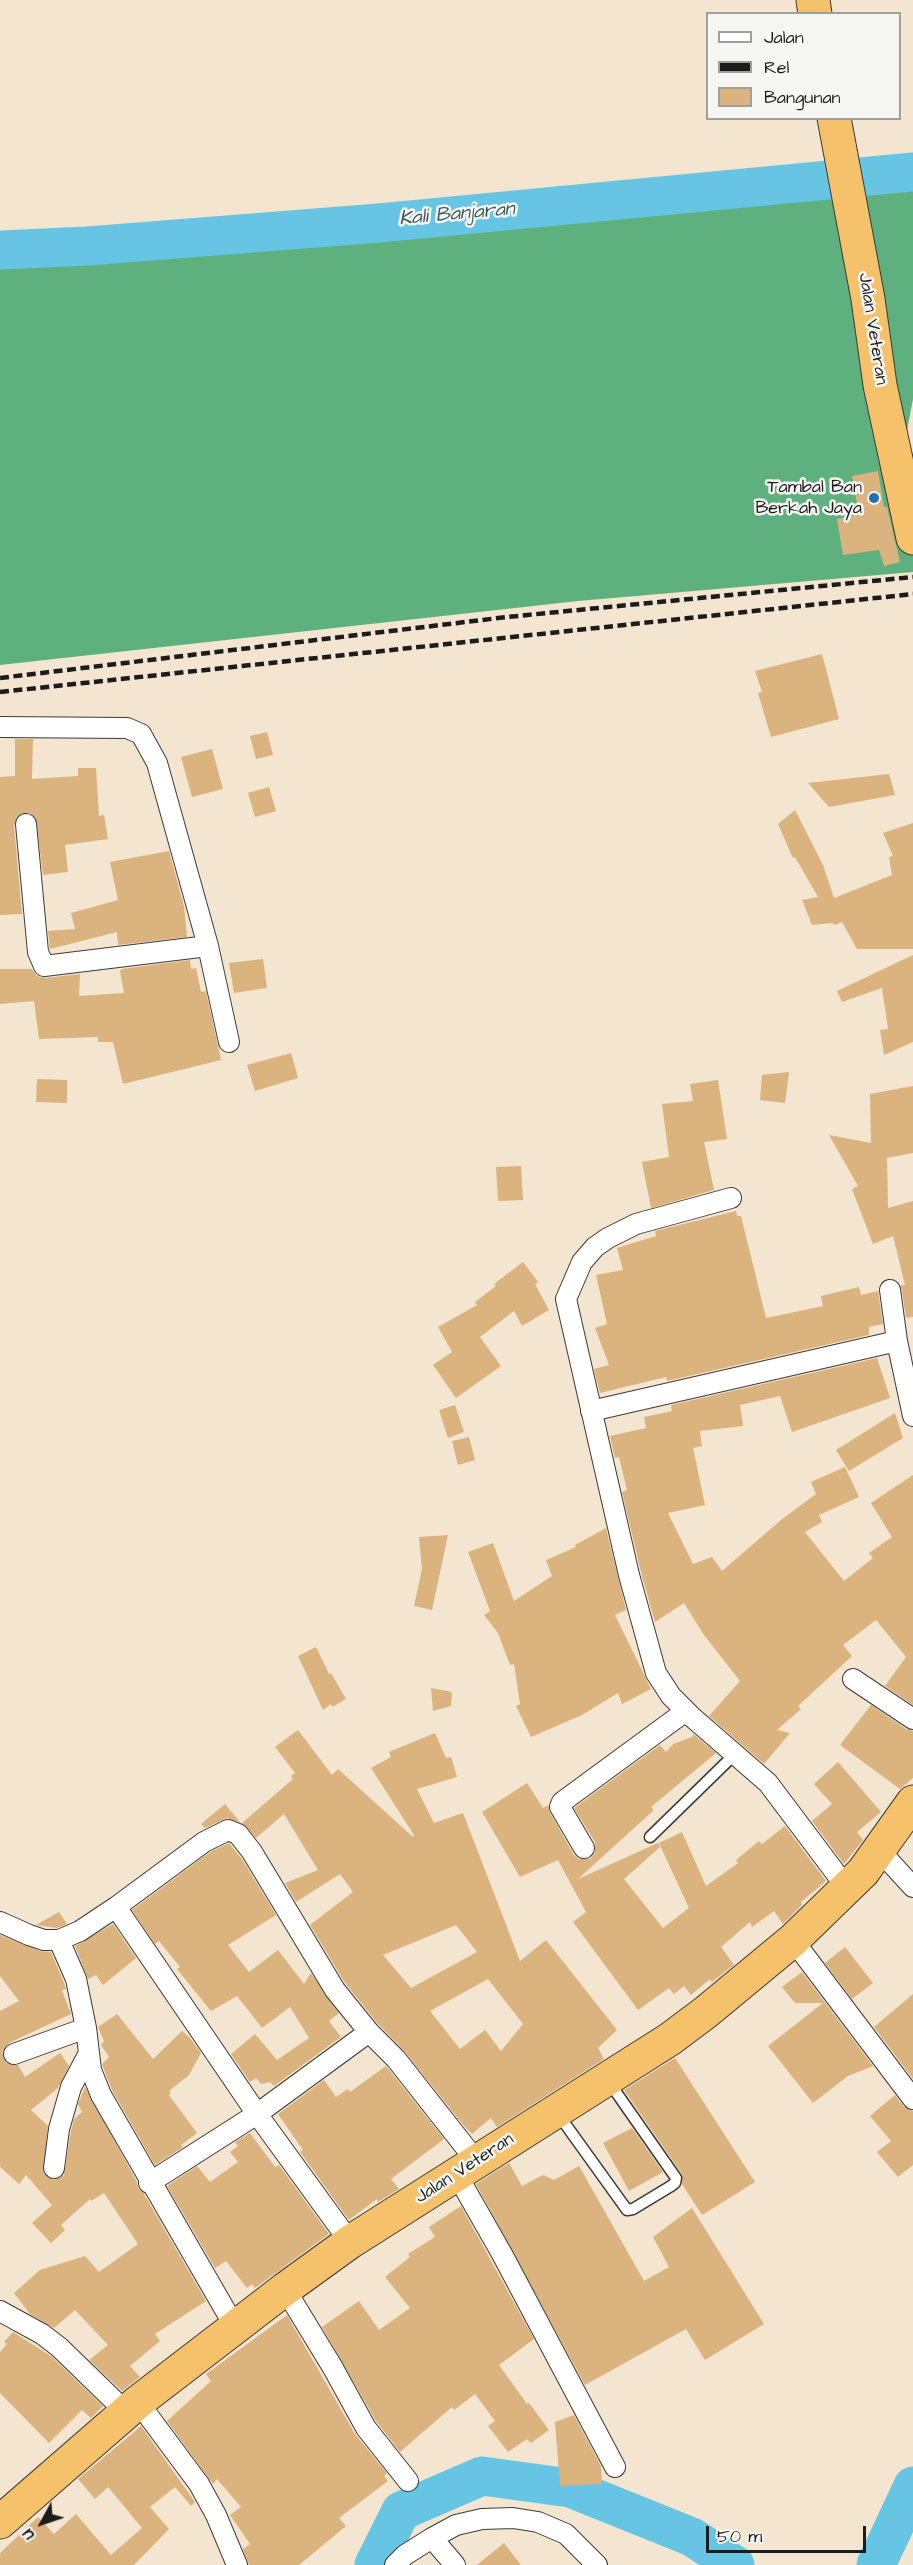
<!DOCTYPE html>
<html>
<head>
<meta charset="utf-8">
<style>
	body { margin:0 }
	#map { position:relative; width:913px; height:2565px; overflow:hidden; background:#f3e5cf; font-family:"Architects Daughter",sans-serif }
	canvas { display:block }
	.legend { position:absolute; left:706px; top:12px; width:195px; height:108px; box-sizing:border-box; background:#f6f6f2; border:2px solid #9f9f9c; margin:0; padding:8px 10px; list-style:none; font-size:18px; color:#1c1c1c }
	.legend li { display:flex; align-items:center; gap:12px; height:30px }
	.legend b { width:30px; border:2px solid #9f9f9c }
	.north { position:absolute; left:12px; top:2493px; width:60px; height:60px; -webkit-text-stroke:4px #f6f6f2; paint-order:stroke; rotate:230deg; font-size:16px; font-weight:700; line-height:24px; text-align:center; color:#1c1c1c }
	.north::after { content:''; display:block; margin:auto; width:21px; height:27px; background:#1c1c1c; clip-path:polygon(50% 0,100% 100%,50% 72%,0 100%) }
	.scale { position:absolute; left:706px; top:2526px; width:160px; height:27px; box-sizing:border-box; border:3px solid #1c1c1c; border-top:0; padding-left:8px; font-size:18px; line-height:21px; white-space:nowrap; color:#1c1c1c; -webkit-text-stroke:4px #f6f6f2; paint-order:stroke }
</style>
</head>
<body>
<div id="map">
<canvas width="913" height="2565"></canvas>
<ul class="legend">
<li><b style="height:8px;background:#fff"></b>Jalan</li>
<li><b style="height:8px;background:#1c1c1c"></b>Rel</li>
<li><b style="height:16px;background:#dbb37e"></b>Bangunan</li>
</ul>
<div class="north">U</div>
<div class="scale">50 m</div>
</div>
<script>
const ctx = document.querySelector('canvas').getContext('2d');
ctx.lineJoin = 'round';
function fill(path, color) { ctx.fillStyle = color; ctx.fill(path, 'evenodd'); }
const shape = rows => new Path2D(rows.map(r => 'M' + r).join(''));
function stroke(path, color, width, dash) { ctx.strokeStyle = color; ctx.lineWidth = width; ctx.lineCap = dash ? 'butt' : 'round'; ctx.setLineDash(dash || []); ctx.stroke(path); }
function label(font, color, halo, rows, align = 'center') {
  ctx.font = font + ' "Architects Daughter",sans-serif'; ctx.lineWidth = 5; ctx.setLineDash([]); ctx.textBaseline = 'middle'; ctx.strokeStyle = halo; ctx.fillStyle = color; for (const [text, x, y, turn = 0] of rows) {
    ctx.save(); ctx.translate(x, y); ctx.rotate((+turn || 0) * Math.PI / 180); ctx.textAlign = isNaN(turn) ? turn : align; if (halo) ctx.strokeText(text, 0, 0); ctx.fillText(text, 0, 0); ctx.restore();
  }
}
const forest = shape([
	[913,172,913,399,904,446,913,483,913,572,578,601,0,665,0,250,88,246,379,223]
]);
const river = shape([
	[0,250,88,246,379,223,913,172],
	[374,2565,401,2511,482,2476,570,2488,692,2537,735,2565],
	[876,2565,913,2486]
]);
const building = shape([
	[878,471,884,507,887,507,900,562,884,566,879,550,843,555,837,519,859,515,852,476],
	[822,654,839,719,771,737,758,693,762,692,755,671],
	[267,732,273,755,256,759,250,736],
	[15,739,33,739,32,779,78,776,78,768,96,768,99,816,104,815,108,839,65,845,68,872,43,875,36,818,30,813,20,814,14,825,22,914,0,915,0,777,15,776],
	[212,749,223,789,192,797,181,757],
	[889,774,895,795,829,807,808,783],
	[269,787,276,811,255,817,248,793],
	[795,810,823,865,834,898,892,875,889,857,893,856,883,833,913,823,913,949,857,949,842,922,835,925,833,923,812,925,802,900,818,897,795,857,793,858,778,824],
	[169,851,184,906,187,937,118,945,117,932,50,949,48,931,75,929,71,913,118,900,110,862],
	[913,955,913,1042,884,1055,880,1030,888,1029,882,988,842,1002,837,991],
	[263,959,267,988,234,993,229,963],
	[190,960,191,969,196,968,201,992,206,991,221,1060,123,1084,113,1042,98,1042,98,1037,39,1039,34,1001,0,1004,0,969,32,969,37,976,45,978,80,974,79,996,124,993,120,971,122,969],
	[291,1053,298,1078,255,1091,247,1065],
	[789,1072,785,1103,760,1100,762,1075],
	[37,1079,67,1080,67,1103,36,1102],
	[718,1080,727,1139,704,1142,714,1190,651,1208,642,1162,669,1157,662,1104,693,1101,690,1084],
	[913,1086,913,1153,887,1158,888,1208,913,1201,913,1317,906,1318,901,1285,905,1285,893,1236,873,1244,852,1189,858,1186,829,1135,871,1143,870,1094],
	[521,1166,523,1200,498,1201,496,1167],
	[736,1211,737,1216,741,1216,766,1318,823,1306,821,1296,859,1287,861,1295,878,1291,883,1324,869,1327,869,1335,667,1381,666,1377,600,1393,594,1369,609,1365,595,1328,607,1324,596,1275,623,1270,617,1248,656,1236,655,1231],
	[523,1262,538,1282,535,1284,549,1310,522,1326,514,1311,480,1337,501,1366,456,1398,433,1365,452,1352,438,1327,477,1305,475,1302,496,1286,494,1284],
	[877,1358,890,1398,792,1432,780,1396,740,1405,743,1426,700,1431,702,1446,693,1448,705,1505,668,1513,693,1564,712,1557,722,1571,781,1520,816,1494,811,1482,845,1467,859,1497,819,1515,822,1522,805,1532,844,1581,873,1558,869,1553,892,1537,871,1503,913,1475,913,1705,885,1686,906,1657,876,1620,843,1645,852,1656,798,1706,801,1709,777,1730,790,1733,764,1764,709,1716,740,1681,704,1635,684,1603,655,1622,641,1572,622,1492,627,1490,619,1457,615,1458,610,1436,646,1428,644,1417,672,1411,671,1405],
	[455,1405,464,1432,448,1438,439,1410],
	[895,1413,903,1438,849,1471,836,1450],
	[469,1437,475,1460,458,1465,452,1441],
	[606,1528,626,1610,615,1615,651,1689,622,1704,618,1693,582,1715,531,1737,516,1706,520,1704,514,1664,510,1665,498,1633,484,1615,490,1611,468,1552,493,1543,514,1601,552,1576,546,1560,576,1547,575,1545],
	[448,1535,432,1610,414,1606,422,1569,419,1537],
	[316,1647,329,1674,331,1673,346,1699,332,1707,331,1704,323,1710,298,1656],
	[431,1688,452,1692,451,1706,433,1711],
	[871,1705,906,1729,913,1731,913,1778,900,1789,840,1745],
	[298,1730,332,1775,338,1769,413,1837,414,1835,371,1768,391,1757,389,1752,435,1733,446,1758,451,1757,457,1777,417,1789,434,1823,463,1813,520,1961,546,1940,617,2030,598,2048,604,2059,497,2127,491,2118,472,2134,464,2126,405,2052,378,2024,345,1983,310,1925,353,1892,340,1874,296,1902,285,1883,318,1870,284,1814,256,1838,242,1823,293,1779,291,1776,295,1773,275,1747],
	[456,1925,477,1952,411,1988,383,1955],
	[488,1979,523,2024,501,2051,485,2030,460,2049,430,2011],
	[693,1734,716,1753,651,1807,654,1810,578,1879,658,1843,660,1847,624,1879,663,1928,689,1908,659,1843,682,1832,706,1886,738,1863,736,1860,759,1841,762,1844,785,1826,826,1881,801,1902,802,1905,783,1924,774,1911,752,1927,750,1922,721,1947,734,1965,712,1982,710,1979,691,1995,684,1986,674,1994,669,1988,638,2010,573,1922,586,1912,558,1860,520,1877,482,1812,527,1783,543,1808,548,1805,550,1813,574,1855,579,1859,590,1859,595,1853,595,1842,574,1808,660,1745,666,1752,673,1744,692,1737],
	[838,1762,881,1812,857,1832,863,1840,844,1864,812,1821,832,1804,814,1784],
	[225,1804,240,1822,227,1818,205,1828,201,1824],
	[229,1843,242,1859,276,1915,228,1945,249,1972,278,1950,304,1984,311,1973,339,2013,329,2021,341,2037,274,2086,270,2082,261,2084,256,2078,250,2082,231,2054,255,2034,277,2060,309,2038,290,2007,262,2028,237,1996,211,2011,177,1969,180,1967,159,1941,155,1944,132,1910,210,1852],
	[59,1912,67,1924,57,1928,36,1925],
	[113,1924,136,1958,103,1985,96,1975,88,1979,75,1946],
	[0,1935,40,1951,51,1952,64,1983,66,1989,62,1990,71,2014,9,2043,2,2052,6,2063,18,2065,25,2077,60,2053,69,2066,58,2088,31,2110,48,2126,43,2173,53,2180,64,2175,71,2131,74,2119,82,2112,78,2104,85,2087,137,2182,139,2189,144,2194,206,2301,155,2334,160,2341,130,2366,140,2377,122,2391,89,2360,108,2345,75,2310,54,2328,30,2314,14,2293,40,2270,85,2256,99,2272,138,2244,104,2193,91,2201,90,2199,61,2225,65,2230,51,2243,32,2223,52,2205,26,2175,19,2184,0,2167,0,2011,19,2001,0,1976],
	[845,1947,873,1983,852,1999,825,1963],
	[802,1972,873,2066,848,2076,813,2103,768,2046,823,2003,795,2003,782,1987],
	[913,1994,913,2079,874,2027],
	[117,2014,153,2059,182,2031,190,2038,201,2053,189,2075,169,2091,171,2093,169,2095,197,2133,181,2145,183,2147,155,2165,112,2090,103,2067,102,2064,109,2057,101,2045,104,2041,98,2027],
	[675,2058,755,2182,702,2215,682,2184,682,2174,624,2090],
	[386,2066,444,2139,391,2179,399,2189,378,2202,377,2199,349,2220,300,2152,303,2150,278,2114,324,2080,336,2097,348,2089,350,2092],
	[895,2095,904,2107,913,2111,913,2165,898,2177,877,2152,891,2141,870,2116],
	[632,2128,663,2172,629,2191,603,2143],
	[250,2133,275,2167,279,2165,329,2234,255,2288,252,2284,247,2288,226,2261,215,2268,167,2186,197,2166,210,2182,238,2162,230,2152,238,2146,235,2142],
	[509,2163,522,2186,543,2175,554,2180,579,2166,644,2281,669,2267,653,2237,692,2208,764,2324,705,2360,686,2329,585,2385,476,2184],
	[461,2206,534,2339,499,2365,527,2404,529,2403,549,2430,531,2443,527,2439,508,2452,488,2426,495,2421,475,2394,454,2410,452,2407,400,2452,376,2421,322,2327,359,2301,379,2330,410,2308,385,2277,410,2257,408,2254,435,2237,429,2227],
	[287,2315,355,2434,387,2473,384,2476,388,2481,339,2518,346,2526,299,2565,249,2565,243,2549,250,2544,230,2515,241,2507,217,2479,213,2484,167,2421,211,2381,206,2374],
	[13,2332,51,2356,103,2406,91,2418,82,2410,49,2443,0,2393,0,2352,7,2344,4,2342],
	[574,2415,601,2466,602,2484,560,2486,555,2422],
	[141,2426,195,2502,191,2506,175,2487,150,2507,169,2529,134,2565,0,2565,0,2553,38,2517,54,2534,76,2514,111,2555,142,2528,108,2487,95,2499,78,2479],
	[504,2543,521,2565,477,2565]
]);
const service = shape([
	[650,1837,735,1754],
	[558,2114,627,2210,633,2209,671,2186,675,2183,676,2178,609,2082]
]);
const minor = shape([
	[0,727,127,728,141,734,157,763,208,946,229,1042],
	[26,824,38,952,44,966,208,946],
	[731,1198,636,1224,608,1238,595,1247,582,1262,566,1299,629,1575,656,1673,671,1696,692,1717,768,1783,847,1888],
	[890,1290,897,1341,913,1416],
	[591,1411,897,1341],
	[853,1679,913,1719],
	[584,1848,560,1807,562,1802,686,1711],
	[880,1851,913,1887],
	[0,1922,29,1935,44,1940,59,1940,80,1931,116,1907],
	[59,1940,76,1979,86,2028,91,2070,101,2095,235,2327],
	[793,1940,913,2099],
	[14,2054,86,2028],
	[54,2168,59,2129,71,2087,88,2055],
	[457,2175,502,2254,615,2467],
	[149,2183,257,2114,369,2032],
	[350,2242,257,2114,116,1907,204,1842,228,1830,238,1834,252,1852,335,1990,369,2032,396,2059,477,2162],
	[285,2289,333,2368,366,2428,408,2481],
	[0,2311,42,2334,59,2347,127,2413],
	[138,2402,199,2484,216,2515,237,2565],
	[432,2538,456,2525,482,2519,513,2518,538,2522,566,2534,597,2565],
	[395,2565,405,2555,432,2538,455,2565]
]);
const trunk = shape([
	[813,0,815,14],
	[834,118,868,299,880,385,913,538],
	[0,2522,138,2402,285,2289,350,2242,670,2039,706,2012,793,1940,863,1872,913,1802]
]);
const rail = shape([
	[0,678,507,617,913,577],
	[0,692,913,594]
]);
const markers = [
	[874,498,6,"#1f6fb2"]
];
const streetNames = [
	["Jalan Veteran",872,329,81],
	["Jalan Veteran",465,2169,-33]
];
const poiNames = [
	["Tambal Ban",862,488],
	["Berkah Jaya",862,509]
];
const waterNames = [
	["Kali Banjaran",457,215,-5]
];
fill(forest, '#5eb07e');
stroke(river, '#65c5e3', 39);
fill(building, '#dbb37e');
stroke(service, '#3c3a37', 13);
stroke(minor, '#3c3a37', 22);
stroke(trunk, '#3c3a37', 35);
stroke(service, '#fff', 10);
stroke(minor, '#fff', 20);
stroke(trunk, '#f5c16b', 33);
stroke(rail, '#1c1c1c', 4.5, [9, 4.5]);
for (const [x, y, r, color] of markers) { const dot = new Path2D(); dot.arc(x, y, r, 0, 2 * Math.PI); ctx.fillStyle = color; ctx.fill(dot); stroke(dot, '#f6f6f2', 2); }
label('18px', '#1c1c1c', '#f6f6f2', streetNames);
label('18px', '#1c1c1c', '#f6f6f2', poiNames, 'right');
label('italic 20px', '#365762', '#f6f6f2', waterNames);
</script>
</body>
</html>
